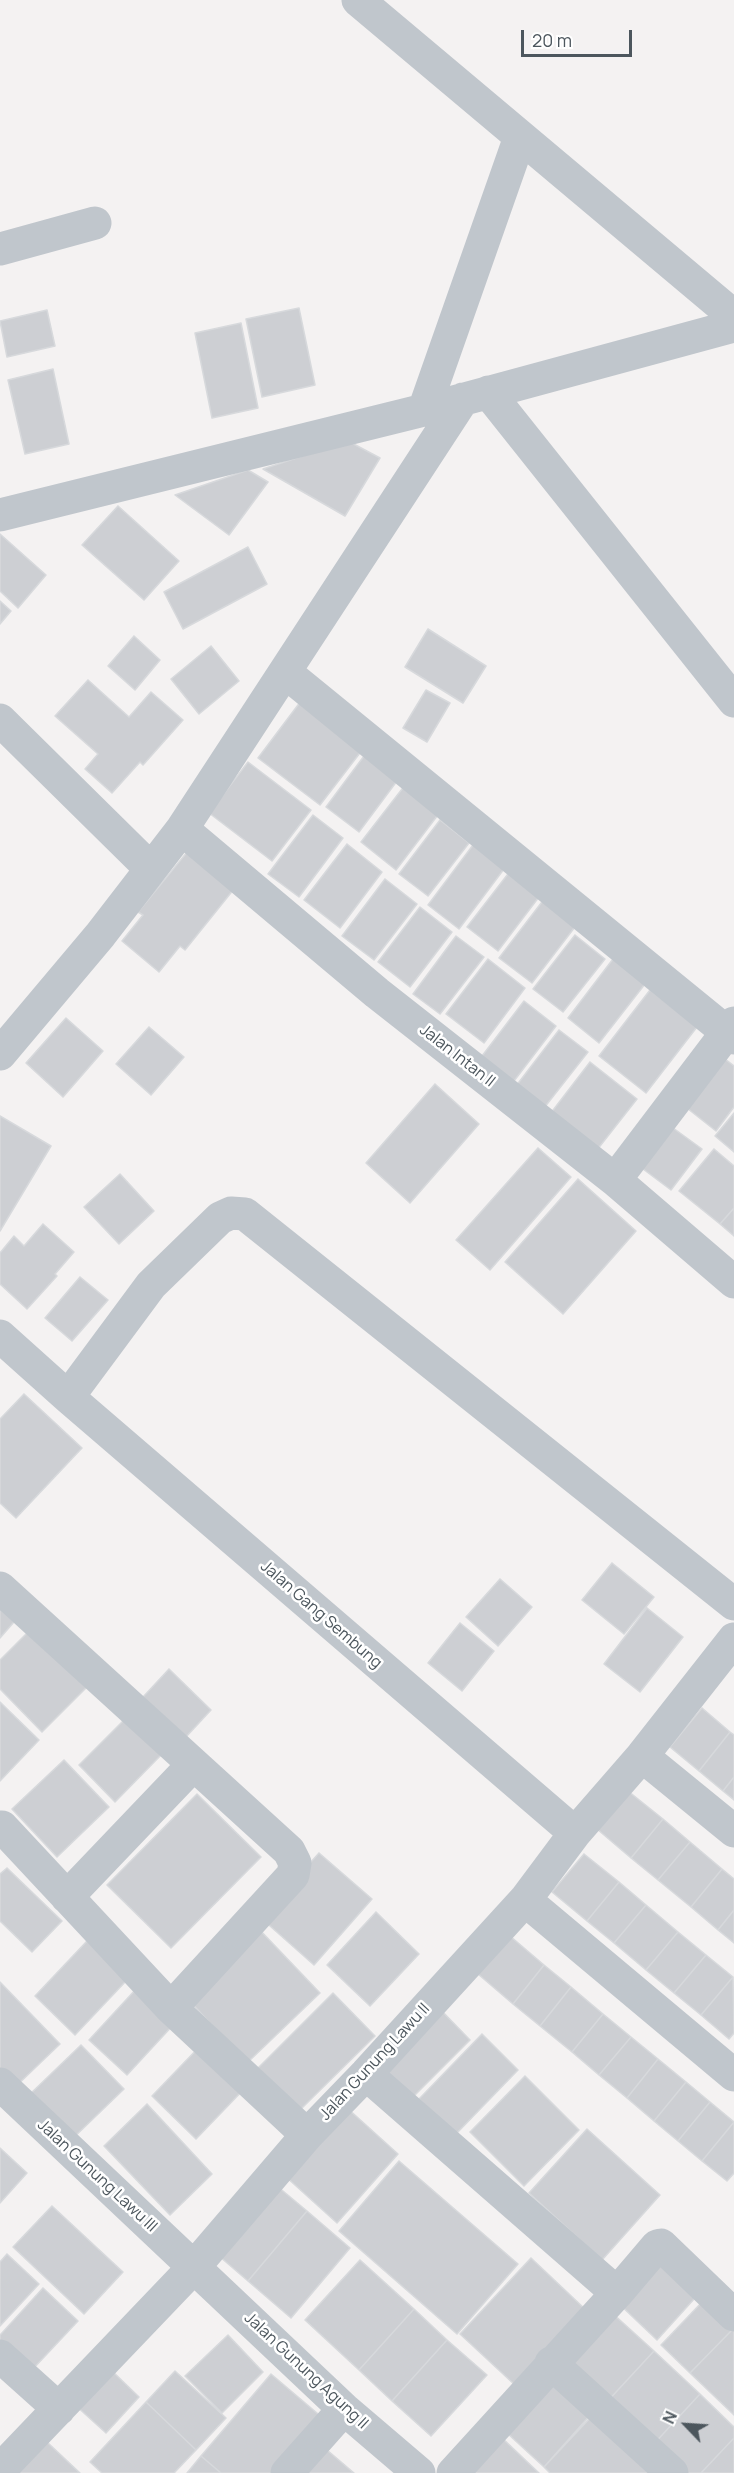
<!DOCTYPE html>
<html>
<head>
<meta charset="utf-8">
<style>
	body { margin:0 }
	#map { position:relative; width:734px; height:2473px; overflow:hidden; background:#f4f2f2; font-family:Manrope,sans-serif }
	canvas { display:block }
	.north { position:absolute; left:656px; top:2395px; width:60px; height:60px; -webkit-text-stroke:4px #fff; paint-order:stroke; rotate:295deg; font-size:16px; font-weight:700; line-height:24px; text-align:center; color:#4c565d }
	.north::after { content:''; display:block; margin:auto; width:21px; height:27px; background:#4c565d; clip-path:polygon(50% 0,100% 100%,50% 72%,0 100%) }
	.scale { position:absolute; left:521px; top:30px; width:111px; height:27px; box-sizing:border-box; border:3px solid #4c565d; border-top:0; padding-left:8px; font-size:18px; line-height:21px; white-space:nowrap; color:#4c565d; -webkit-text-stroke:4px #fff; paint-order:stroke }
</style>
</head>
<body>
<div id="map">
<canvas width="734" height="2473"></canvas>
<div class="north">N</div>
<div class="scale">20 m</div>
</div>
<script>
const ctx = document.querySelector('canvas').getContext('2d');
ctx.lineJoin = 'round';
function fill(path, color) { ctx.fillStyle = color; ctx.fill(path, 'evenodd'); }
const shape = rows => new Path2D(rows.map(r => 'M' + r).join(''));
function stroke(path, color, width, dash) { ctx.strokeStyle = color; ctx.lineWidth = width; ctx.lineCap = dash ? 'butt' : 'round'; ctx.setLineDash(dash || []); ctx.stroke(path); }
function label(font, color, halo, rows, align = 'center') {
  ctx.font = font + ' Manrope,sans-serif'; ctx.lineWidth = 5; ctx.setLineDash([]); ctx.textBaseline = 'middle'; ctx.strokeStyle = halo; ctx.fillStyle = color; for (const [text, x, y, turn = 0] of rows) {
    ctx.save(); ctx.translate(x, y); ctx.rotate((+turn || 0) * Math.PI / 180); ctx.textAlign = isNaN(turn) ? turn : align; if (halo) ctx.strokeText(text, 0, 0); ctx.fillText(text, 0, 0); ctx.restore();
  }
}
const building = shape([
	[299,308,315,385,262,397,246,319,299,308],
	[47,310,55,346,7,357,0,321,47,310],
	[241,323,258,408,212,418,195,333,241,323],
	[53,369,69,444,25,454,8,380,53,369],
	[348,441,380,458,345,516,263,469,348,441],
	[248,470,268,482,229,535,175,495,248,470],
	[118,506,179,561,144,600,82,545,118,506],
	[0,534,46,575,18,608,0,591,0,534],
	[248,547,267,584,183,629,164,592,248,547],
	[0,601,11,611,0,624,0,601],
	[428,629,486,666,463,703,405,667,428,629],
	[134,636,160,660,135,690,108,666,134,636],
	[211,646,239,681,199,714,171,679,211,646],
	[88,680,129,717,151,692,183,720,143,765,140,762,112,793,85,769,98,754,55,716,88,680],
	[426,690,450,703,427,742,403,728,426,690],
	[301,701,363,749,320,805,258,758,301,701],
	[367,752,400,777,359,832,326,807,367,752],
	[248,762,311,810,272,861,209,813,248,762],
	[409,780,444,807,396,870,361,842,409,780],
	[313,815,343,838,299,897,268,874,313,815],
	[440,820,469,843,428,896,399,874,440,820],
	[476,841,507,865,459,929,428,905,476,841],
	[347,844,382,872,340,928,304,900,347,844],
	[188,851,234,889,185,950,180,946,159,972,122,941,143,915,138,912,188,851],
	[511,870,542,893,498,951,467,927,511,870],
	[385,879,417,904,374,960,342,936,385,879],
	[545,898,578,923,532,983,499,958,545,898],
	[420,907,452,932,410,987,378,962,420,907],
	[575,935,605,959,563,1012,533,989,575,935],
	[456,936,484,957,440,1014,413,994,456,936],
	[488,959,525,988,484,1043,446,1014,488,959],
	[613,959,645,984,599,1043,568,1018,613,959],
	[650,990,697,1027,646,1093,599,1056,650,990],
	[524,1001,556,1026,514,1081,482,1056,524,1001],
	[66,1018,103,1051,63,1097,26,1063,66,1018],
	[149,1027,184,1057,151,1095,116,1064,149,1027],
	[559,1030,588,1052,544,1108,516,1086,559,1030],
	[716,1052,734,1066,734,1107,716,1131,678,1101,716,1052],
	[590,1062,637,1099,593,1155,547,1118,590,1062],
	[435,1084,479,1124,410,1203,366,1163,435,1084],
	[734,1113,734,1152,715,1136,734,1113],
	[0,1116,51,1146,0,1231,0,1116],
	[669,1125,702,1149,671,1190,639,1166,669,1125],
	[538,1148,571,1177,490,1270,456,1240,538,1148],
	[714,1149,734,1166,734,1208,720,1224,679,1191,714,1149],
	[120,1174,154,1211,119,1244,84,1207,120,1174],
	[578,1179,636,1231,563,1314,505,1262,578,1179],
	[734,1208,734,1236,720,1224,734,1208],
	[43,1224,74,1252,55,1274,57,1276,27,1309,0,1284,0,1253,14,1236,24,1246,43,1224],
	[80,1277,108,1300,72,1341,45,1318,80,1277],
	[24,1394,82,1448,16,1518,0,1503,0,1419,24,1394],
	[612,1563,654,1597,624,1634,582,1600,612,1563],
	[500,1579,532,1607,498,1646,466,1617,500,1579],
	[647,1608,683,1637,640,1692,604,1664,647,1608],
	[0,1609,14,1622,0,1638,0,1609],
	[460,1623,494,1651,462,1691,428,1663,460,1623],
	[35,1625,92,1682,42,1732,0,1689,0,1660,35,1625],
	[169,1669,211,1710,185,1738,143,1697,169,1669],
	[0,1702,39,1740,0,1781,0,1702],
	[702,1708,730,1732,699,1771,670,1747,702,1708],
	[130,1714,166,1750,115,1802,79,1765,130,1714],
	[730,1732,734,1735,734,1777,723,1791,699,1771,730,1732],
	[64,1760,109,1807,57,1857,12,1809,64,1760],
	[734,1777,734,1800,723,1791,734,1777],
	[628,1791,663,1819,631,1858,597,1829,628,1791],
	[197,1794,261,1857,171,1948,107,1885,197,1794],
	[663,1819,690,1842,658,1880,631,1858,663,1819],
	[690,1842,722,1869,691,1907,658,1880,690,1842],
	[319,1853,372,1899,314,1965,261,1918,319,1853],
	[584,1854,619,1882,587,1921,552,1892,584,1854],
	[7,1868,62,1921,32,1952,0,1921,0,1874,7,1868],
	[722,1869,734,1879,734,1910,718,1930,691,1907,722,1869],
	[619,1882,646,1905,614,1943,587,1921,619,1882],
	[646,1905,678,1932,646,1970,614,1943,646,1905],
	[734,1910,734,1943,718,1930,734,1910],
	[376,1912,419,1954,370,2006,327,1965,376,1912],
	[257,1927,320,1993,247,2063,185,1996,257,1927],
	[678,1932,706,1955,674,1993,646,1970,678,1932],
	[510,1936,544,1965,513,2004,478,1974,510,1936],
	[87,1941,127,1980,75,2035,35,1996,87,1941],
	[706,1955,733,1977,701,2015,674,1993,706,1955],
	[544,1965,571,1987,540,2026,513,2004,544,1965],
	[733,1977,734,2033,729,2039,701,2015,733,1977],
	[0,1982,60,2044,12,2090,0,2078,0,1982],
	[571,1987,603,2014,572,2052,540,2026,571,1987],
	[137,1988,175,2023,127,2075,89,2040,137,1988],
	[333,1993,375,2036,300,2110,258,2068,333,1993],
	[437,2006,470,2040,406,2104,372,2070,437,2006],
	[603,2014,631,2037,599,2075,572,2052,603,2014],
	[482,2034,518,2070,455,2135,419,2099,482,2034],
	[631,2037,658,2059,627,2098,599,2075,631,2037],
	[203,2043,247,2086,196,2139,152,2096,203,2043],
	[81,2045,124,2089,69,2142,27,2097,81,2045],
	[658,2059,686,2082,654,2121,627,2098,658,2059],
	[525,2076,579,2130,524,2186,470,2132,525,2076],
	[686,2082,710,2102,678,2141,654,2121,686,2082],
	[710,2102,734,2122,702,2161,678,2141,710,2102],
	[147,2104,212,2174,170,2215,104,2146,147,2104],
	[346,2107,398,2154,337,2223,285,2176,346,2107],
	[734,2122,734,2173,727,2181,702,2161,734,2122],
	[587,2129,660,2195,602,2260,529,2193,587,2129],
	[0,2148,27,2173,0,2203,0,2148],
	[399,2161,518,2264,457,2334,339,2231,399,2161],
	[271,2181,307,2211,248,2281,212,2250,271,2181],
	[52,2206,123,2272,84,2314,13,2247,52,2206],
	[307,2211,350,2248,291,2318,248,2281,307,2211],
	[7,2254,39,2284,0,2326,0,2262,7,2254],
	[531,2258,586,2310,516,2386,460,2334,531,2258],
	[360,2260,414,2309,359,2370,305,2320,360,2260],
	[654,2260,695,2298,657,2340,616,2301,654,2260],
	[43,2288,78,2321,31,2371,0,2342,0,2335,43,2288],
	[703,2301,733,2329,690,2373,661,2345,703,2301],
	[414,2309,447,2340,392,2401,359,2370,414,2309],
	[611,2312,654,2351,605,2404,562,2364,611,2312],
	[733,2329,734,2330,734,2415,690,2373,733,2329],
	[228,2335,263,2372,222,2413,185,2376,228,2335],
	[447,2340,487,2375,431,2436,392,2401,447,2340],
	[654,2351,700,2394,651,2447,605,2404,654,2351],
	[108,2367,139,2397,106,2433,74,2404,108,2367],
	[175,2371,226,2418,196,2450,146,2402,175,2371],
	[271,2374,324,2419,279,2473,221,2473,201,2456,271,2374],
	[556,2379,593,2412,544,2467,507,2433,556,2379],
	[700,2394,734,2427,734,2438,701,2473,678,2473,651,2447,700,2394],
	[146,2402,196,2450,174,2473,102,2473,90,2462,146,2402],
	[591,2417,650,2473,550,2473,544,2467,591,2417],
	[500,2436,539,2473,464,2473,500,2436],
	[734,2438,734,2473,701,2473,734,2438],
	[47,2442,80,2473,18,2473,47,2442],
	[320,2444,354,2473,296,2473,320,2444],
	[201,2456,221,2473,187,2473,201,2456]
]);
const street = shape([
	[358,0,734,316],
	[0,249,95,223],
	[488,392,734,701],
	[424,410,520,137],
	[0,515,424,410,734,326],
	[285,672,734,1038],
	[0,720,151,869],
	[182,829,377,993,615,1180,734,1282],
	[0,1054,101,934,182,829,463,399],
	[615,1180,734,1023],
	[0,1336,68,1397,151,1285,220,1218,231,1213,245,1214,734,1604],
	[68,1397,575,1833],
	[0,1588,289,1851,295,1863,293,1875,171,2008,307,2135],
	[642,1756,734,1831],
	[0,1829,2,1827,171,2008],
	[67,1897,193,1765],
	[525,1900,734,2075],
	[366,2074,617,2293,453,2473],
	[0,2084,344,2409,419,2473],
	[617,2293,657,2246,661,2245,734,2315],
	[0,2356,59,2409],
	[551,2363,672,2473],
	[0,2470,194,2267,307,2135,366,2074,525,1900,575,1833,642,1756,734,1639],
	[287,2473,344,2409]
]);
const streetNames = [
	["Jalan Intan II",457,1056,38],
	["Jalan Gang Sembung",321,1615,41],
	["Jalan Gunung Lawu II",375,2062,-47],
	["Jalan Gunung Lawu III",97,2176,43],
	["Jalan Gunung Agung II",306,2371,43]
];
fill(building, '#cdcfd3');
stroke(building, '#d7d9dc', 1.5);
stroke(street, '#c0c6cc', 33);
label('16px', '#4c565d', '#fff', streetNames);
</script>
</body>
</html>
